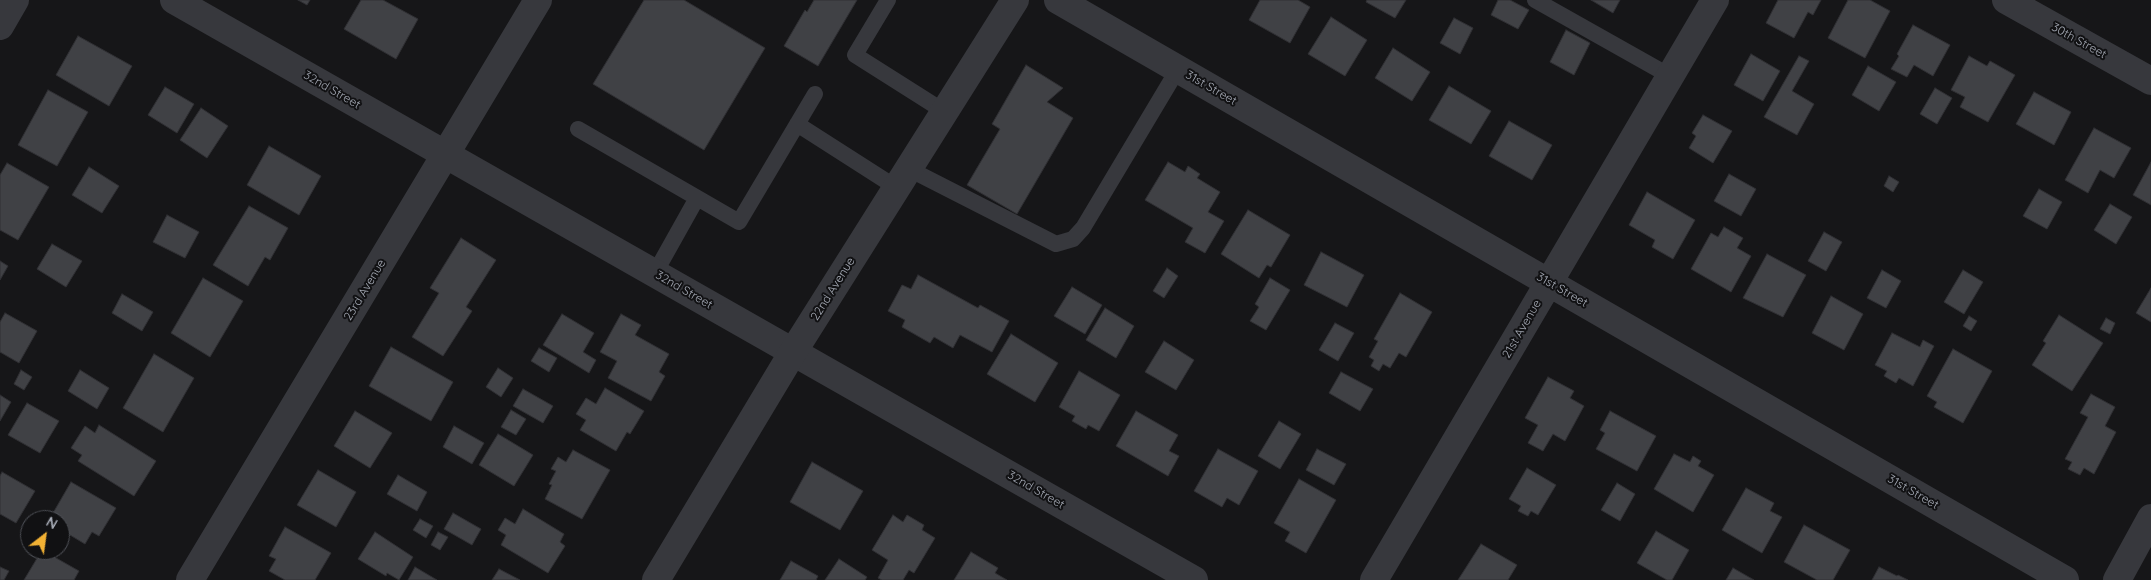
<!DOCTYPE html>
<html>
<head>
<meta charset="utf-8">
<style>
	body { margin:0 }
	#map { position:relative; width:2151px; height:580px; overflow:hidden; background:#161618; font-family:Quicksand,sans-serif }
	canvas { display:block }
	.north { position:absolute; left:20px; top:510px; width:50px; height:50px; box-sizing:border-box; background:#111113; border:1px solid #4d4f55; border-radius:50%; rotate:30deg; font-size:14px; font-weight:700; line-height:20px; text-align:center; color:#a8adb8 }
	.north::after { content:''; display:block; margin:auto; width:18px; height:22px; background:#f2b134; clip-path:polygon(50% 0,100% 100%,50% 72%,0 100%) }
</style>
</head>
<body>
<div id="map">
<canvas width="2151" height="580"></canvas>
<div class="north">N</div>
</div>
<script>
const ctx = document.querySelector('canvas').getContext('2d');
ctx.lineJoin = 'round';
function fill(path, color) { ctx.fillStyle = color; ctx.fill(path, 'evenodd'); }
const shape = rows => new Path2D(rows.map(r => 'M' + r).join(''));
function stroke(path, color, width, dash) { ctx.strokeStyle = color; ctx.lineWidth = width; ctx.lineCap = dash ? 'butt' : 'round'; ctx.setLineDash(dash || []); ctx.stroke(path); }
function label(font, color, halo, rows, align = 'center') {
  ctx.font = font + ' Quicksand,sans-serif'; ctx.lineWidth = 4; ctx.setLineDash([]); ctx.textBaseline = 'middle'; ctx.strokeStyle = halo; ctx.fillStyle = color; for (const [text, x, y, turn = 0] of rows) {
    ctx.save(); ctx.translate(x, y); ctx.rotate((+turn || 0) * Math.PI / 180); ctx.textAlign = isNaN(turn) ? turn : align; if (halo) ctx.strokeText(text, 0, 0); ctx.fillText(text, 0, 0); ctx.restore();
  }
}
const building = shape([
	[298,0,310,0,307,5,298,0],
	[361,0,383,0,418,19,396,59,344,29,361,0],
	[644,0,684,0,765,48,704,150,593,84,644,0],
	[814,0,857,0,818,66,784,46,805,10,807,12,814,0],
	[1260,0,1298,0,1310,7,1290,43,1249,20,1260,0],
	[1367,0,1406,0,1395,18,1366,2,1367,0],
	[1498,0,1510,0,1529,10,1518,29,1491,15,1498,0],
	[1591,0,1620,0,1613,13,1591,0],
	[1778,0,1821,0,1813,15,1808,12,1794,38,1766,23,1778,0],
	[1848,0,1870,0,1890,11,1865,58,1828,38,1848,0],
	[1331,17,1367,40,1345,76,1308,54,1331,17],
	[1454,18,1473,28,1460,54,1440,43,1454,18],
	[1913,25,1950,45,1933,76,1914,65,1907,77,1891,69,1899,56,1897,54,1913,25],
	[1566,30,1590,43,1574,75,1550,62,1566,30],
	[78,36,132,66,109,106,56,75,78,36],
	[1393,48,1430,72,1412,101,1375,78,1393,48],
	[1751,54,1780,71,1763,101,1734,85,1751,54],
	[1799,56,1809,61,1792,91,1814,104,1797,135,1764,117,1799,56],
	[1969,56,1987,66,1990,61,2015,75,1988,122,1960,107,1965,97,1951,90,1969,56],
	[1026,65,1063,88,1047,102,1073,118,1017,214,967,185,1000,129,992,124,1026,65],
	[1868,66,1896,82,1879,111,1852,95,1868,66],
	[1449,86,1491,111,1471,144,1429,120,1449,86],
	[165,87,194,104,177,133,148,115,165,87],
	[1935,88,1952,98,1937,124,1920,114,1935,88],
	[48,90,88,112,57,166,18,145,48,90],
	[2034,92,2071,112,2054,145,2016,124,2034,92],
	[201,108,228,126,207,158,180,140,201,108],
	[1703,115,1732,131,1713,163,1689,148,1696,136,1692,133,1703,115],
	[1509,121,1552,145,1532,180,1489,156,1509,121],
	[2094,128,2131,148,2114,178,2100,170,2088,193,2065,180,2094,128],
	[269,146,321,176,299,215,247,185,269,146],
	[1168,162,1185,172,1188,166,1200,174,1197,178,1220,192,1208,212,1224,221,1205,253,1185,242,1193,228,1145,200,1168,162],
	[2151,162,2151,205,2133,195,2151,162],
	[7,163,49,187,18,240,0,230,0,175,7,163],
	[89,167,119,186,102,213,72,195,89,167],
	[1729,174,1756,189,1741,216,1714,201,1729,174],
	[1889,176,1899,182,1893,192,1884,186,1889,176],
	[2039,189,2062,202,2047,229,2023,216,2039,189],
	[1647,192,1695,220,1673,259,1652,247,1655,240,1629,225,1647,192],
	[2110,204,2132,217,2116,244,2094,230,2110,204],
	[249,206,288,228,270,260,265,257,248,286,213,265,249,206],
	[1248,210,1290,235,1271,267,1267,265,1259,278,1221,254,1248,210],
	[167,215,199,232,185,258,153,242,167,215],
	[1724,227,1743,238,1737,248,1751,256,1731,292,1691,269,1711,233,1718,237,1724,227],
	[1824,232,1842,242,1826,271,1808,261,1824,232],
	[461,238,496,260,466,307,472,311,443,356,412,337,439,293,430,288,461,238],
	[52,244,82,261,66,287,37,269,52,244],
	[1321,252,1364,275,1347,307,1304,285,1321,252],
	[1767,254,1806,275,1783,317,1743,298,1767,254],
	[0,261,8,266,0,280,0,261],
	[1167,268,1178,276,1164,298,1153,291,1167,268],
	[1882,270,1901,281,1886,308,1867,298,1882,270],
	[1963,270,1983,282,1964,314,1944,302,1963,270],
	[918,275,978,308,980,305,1009,321,992,352,960,335,953,348,934,337,930,343,902,327,905,320,888,311,902,285,911,289,918,275],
	[203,278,243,301,210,357,171,333,203,278],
	[1270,278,1290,290,1266,330,1250,321,1259,307,1255,304,1270,278],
	[1072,287,1102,305,1085,334,1054,316,1072,287],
	[2151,288,2151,322,2136,313,2151,288],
	[1400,293,1432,312,1406,357,1399,353,1390,368,1383,364,1379,371,1371,366,1374,360,1369,357,1378,341,1374,339,1400,293],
	[122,294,153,312,142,331,112,313,122,294],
	[1831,296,1863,314,1844,350,1812,333,1831,296],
	[1105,308,1134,326,1116,358,1086,340,1105,308],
	[5,313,37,331,19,363,0,352,0,322,5,313],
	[562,314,594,333,583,352,596,360,589,373,543,345,562,314],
	[621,314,641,325,635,335,669,354,659,372,665,376,651,401,608,378,617,361,600,352,621,314],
	[2059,315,2103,343,2072,391,2032,365,2046,343,2043,341,2059,315],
	[1969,316,1977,321,1971,331,1963,326,1969,316],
	[2106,318,2115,323,2110,334,2100,329,2106,318],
	[1335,323,1354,333,1338,361,1319,350,1335,323],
	[1892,333,1920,347,1923,340,1934,346,1913,386,1899,378,1896,383,1884,376,1887,371,1875,365,1892,333],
	[1011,334,1058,363,1035,402,987,374,1011,334],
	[1164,341,1194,360,1176,390,1145,372,1164,341],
	[391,347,453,382,431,421,369,386,391,347],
	[539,348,557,358,549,372,531,361,539,348],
	[1953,349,1992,371,1963,423,1934,407,1937,402,1927,396,1953,349],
	[154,354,194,378,163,432,123,408,154,354],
	[498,368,513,378,501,397,486,387,498,368],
	[21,370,32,377,24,390,14,384,21,370],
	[80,370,109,388,97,409,68,391,80,370],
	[1079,371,1120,395,1099,431,1088,425,1086,429,1072,421,1075,416,1059,407,1079,371],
	[1341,372,1373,389,1360,411,1329,393,1341,372],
	[1548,377,1574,391,1570,398,1584,406,1565,441,1553,434,1543,451,1528,443,1538,425,1525,418,1548,377],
	[605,388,644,411,630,434,627,432,616,451,580,430,586,420,576,414,586,398,596,404,605,388],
	[523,389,553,406,543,423,513,406,523,389],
	[2091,394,2115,407,2105,426,2116,432,2094,474,2084,468,2080,475,2068,469,2072,462,2065,459,2088,417,2080,413,2091,394],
	[0,395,11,402,0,421,0,395],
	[27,403,59,421,40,453,8,435,27,403],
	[511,410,526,419,516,435,501,427,511,410],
	[355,411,392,433,370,468,334,446,355,411],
	[1136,411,1178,435,1169,451,1179,456,1168,476,1116,446,1136,411],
	[1610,411,1656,436,1637,471,1596,449,1605,433,1600,430,1610,411],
	[1279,421,1301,434,1280,469,1258,456,1279,421],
	[99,425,156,461,134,496,78,461,82,455,71,448,85,426,95,433,99,425],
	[454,426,484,443,472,464,443,447,454,426],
	[498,434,533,455,514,486,479,465,498,434],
	[1218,449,1258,471,1239,505,1227,498,1222,507,1194,491,1218,449],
	[1317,449,1346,464,1334,485,1306,470,1317,449],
	[573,450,610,470,582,519,545,499,552,485,549,484,556,471,551,469,558,457,566,462,573,450],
	[1674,454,1690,462,1693,456,1701,461,1698,466,1714,475,1693,512,1654,489,1674,454],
	[812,462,863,491,840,530,790,502,812,462],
	[1527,468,1556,485,1538,515,1531,511,1528,516,1518,511,1521,506,1509,499,1527,468],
	[318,470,356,492,336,527,297,505,318,470],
	[2,472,35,491,16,523,0,514,0,476,2,472],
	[398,475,427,492,417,511,387,494,398,475],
	[1299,479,1336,500,1306,553,1285,541,1290,532,1274,523,1299,479],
	[71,482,116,508,99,536,92,532,85,544,60,529,60,520,49,520,71,482],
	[1617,483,1635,494,1620,521,1601,510,1617,483],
	[1746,488,1774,503,1770,511,1782,517,1762,553,1722,530,1746,488],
	[523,509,564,534,560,542,565,546,548,573,501,545,506,535,498,530,505,518,515,524,523,509],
	[453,513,481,529,472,545,444,529,453,513],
	[893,515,903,522,907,515,924,525,922,530,935,538,914,573,909,570,903,580,882,580,878,578,888,560,872,550,893,515],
	[420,519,433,526,426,538,413,530,420,519],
	[1804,525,1850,550,1833,580,1817,580,1784,562,1804,525],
	[285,527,331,553,315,580,285,580,269,571,276,559,269,556,285,527],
	[1656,531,1689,550,1672,580,1667,580,1637,563,1656,531],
	[375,532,413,557,399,580,387,573,386,576,358,559,375,532],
	[438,532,448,537,440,550,431,545,438,532],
	[1481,544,1517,565,1508,580,1458,580,1481,544],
	[42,550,79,571,74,580,24,580,42,550],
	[971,552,998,568,995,573,1007,580,954,580,971,552],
	[839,559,867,577,865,580,825,580,839,559],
	[791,561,818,576,816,580,780,580,791,561],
	[0,567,9,571,4,580,0,580,0,567],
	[415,567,437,580,408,580,415,567],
	[1879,567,1897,576,1898,575,1908,580,1872,580,1879,567],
	[1733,568,1754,580,1726,580,1733,568],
	[499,569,520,580,492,580,499,569]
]);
const service = shape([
	[888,0,855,55,945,112],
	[1535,0,1670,76],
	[797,124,897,188],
	[578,129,739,222,815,94],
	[909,169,1056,244,1073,239,1083,228,1178,69],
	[655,273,697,198]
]);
const minor = shape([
	[174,0,1194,580],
	[1058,0,2065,580],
	[2006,0,2151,81],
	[0,26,15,0],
	[190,580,538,0],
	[1374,580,1715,0],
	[2117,580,2151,518]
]);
const tertiary = shape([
	[656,580,793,352,1015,0]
]);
const streetNames = [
	["30th Street",2079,41,29],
	["31st Street",1211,88,30],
	["32nd Street",332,90,30],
	["22nd Avenue",833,289,-58],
	["23rd Avenue",365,290,-59],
	["32nd Street",684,290,30],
	["31st Street",1562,290,30],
	["21st Avenue",1522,329,-60],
	["32nd Street",1036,490,30],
	["31st Street",1913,492,30]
];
fill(building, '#404145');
stroke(building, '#303034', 1);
stroke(service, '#37383d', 16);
stroke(minor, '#37383d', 28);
stroke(tertiary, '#37383d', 28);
label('12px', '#a8adb8', '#111113', streetNames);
</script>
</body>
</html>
